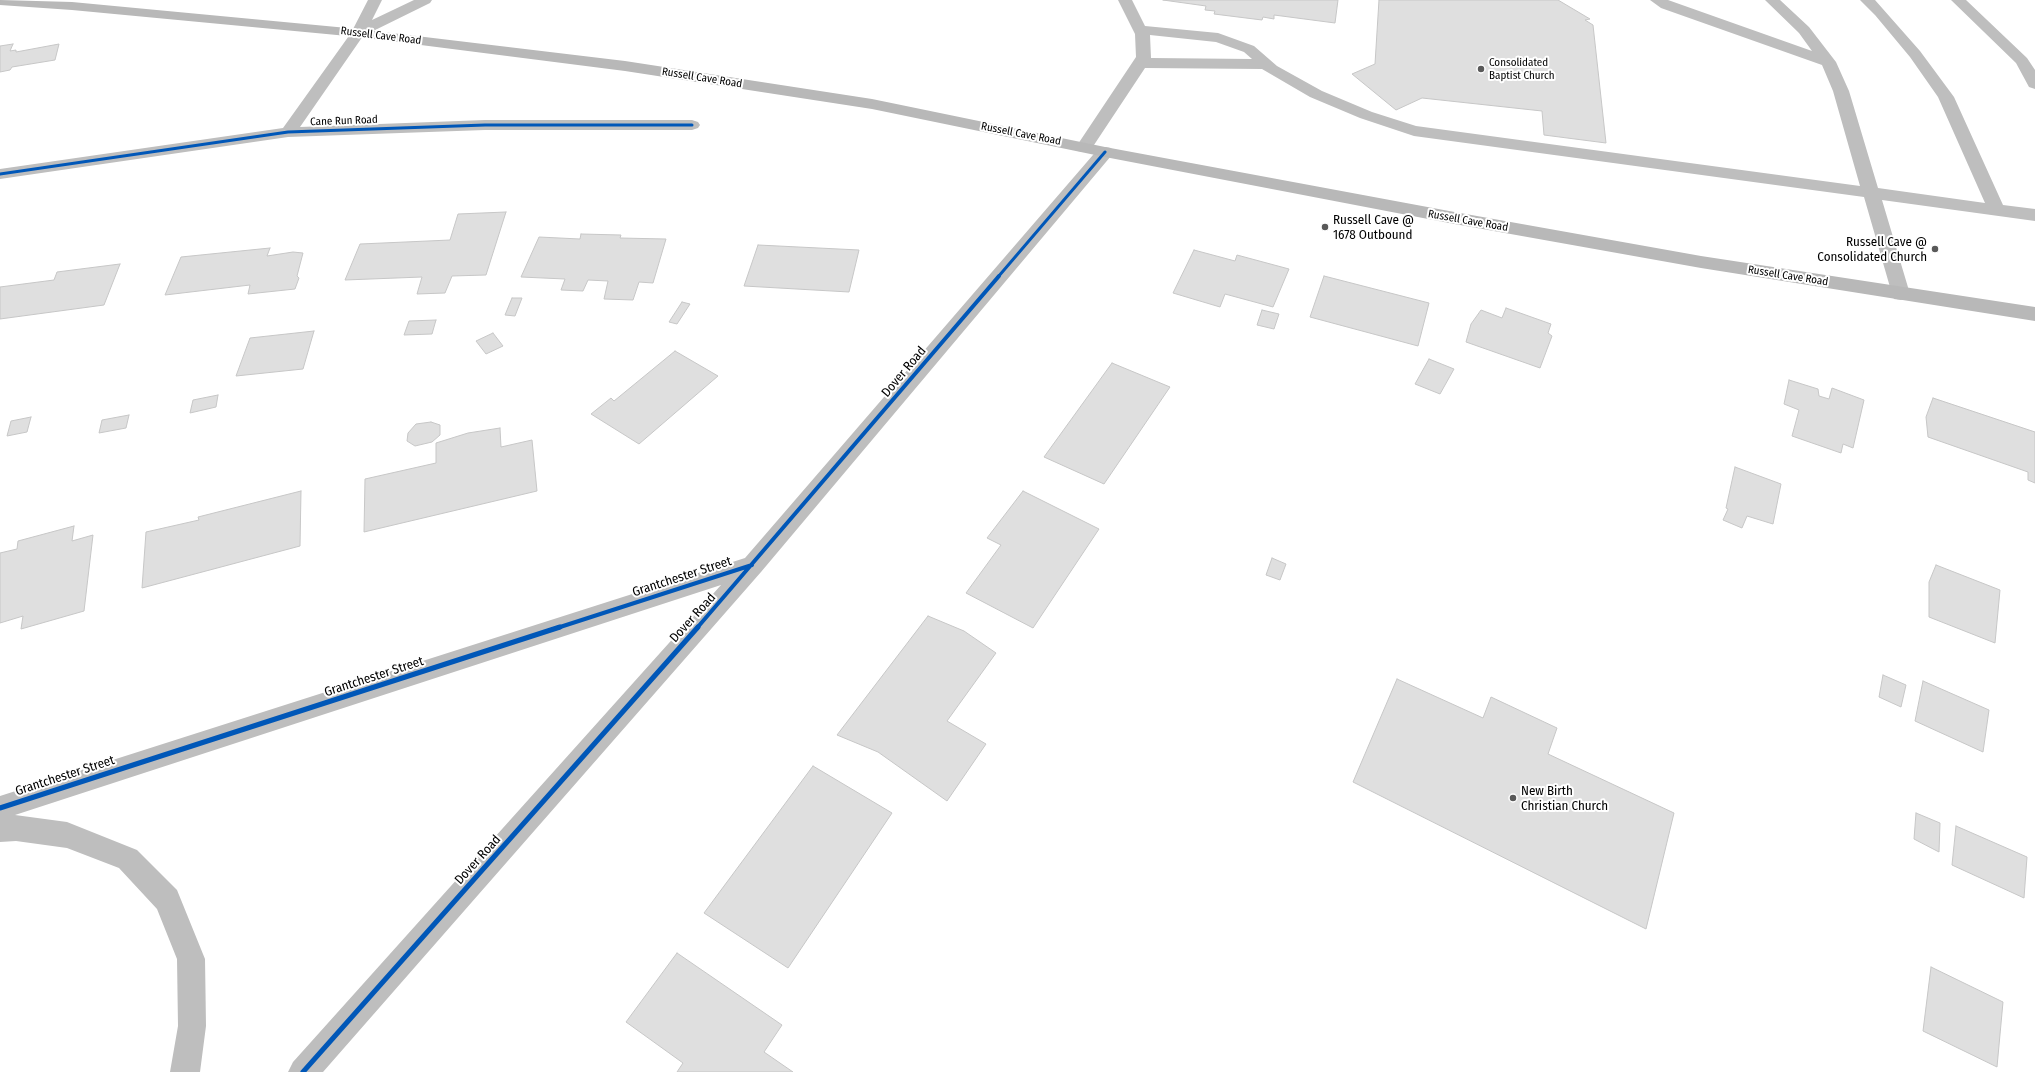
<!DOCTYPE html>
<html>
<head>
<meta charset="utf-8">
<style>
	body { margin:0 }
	canvas { display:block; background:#fff }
</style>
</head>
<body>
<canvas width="2035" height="1072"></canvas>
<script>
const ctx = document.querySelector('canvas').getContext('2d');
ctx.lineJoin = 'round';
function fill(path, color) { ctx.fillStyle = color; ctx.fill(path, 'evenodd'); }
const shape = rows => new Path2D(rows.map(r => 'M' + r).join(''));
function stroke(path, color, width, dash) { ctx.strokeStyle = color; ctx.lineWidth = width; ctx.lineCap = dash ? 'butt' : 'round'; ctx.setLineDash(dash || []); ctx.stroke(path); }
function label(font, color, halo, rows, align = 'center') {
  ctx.font = font + ' "Fira Sans Condensed",sans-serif'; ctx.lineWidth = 4; ctx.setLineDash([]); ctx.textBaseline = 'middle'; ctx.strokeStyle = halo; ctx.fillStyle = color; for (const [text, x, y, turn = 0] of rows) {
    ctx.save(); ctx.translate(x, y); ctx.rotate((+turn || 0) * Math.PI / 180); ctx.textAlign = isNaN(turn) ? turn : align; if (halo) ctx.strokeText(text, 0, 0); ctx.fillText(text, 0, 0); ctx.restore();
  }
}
const building = shape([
	[1163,0,1338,0,1335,23,1274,15,1274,19,1263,17,1262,20,1214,14,1215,11,1205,10,1206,6,1163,0],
	[1379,0,1558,0,1590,19,1585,20,1593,25,1606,143,1544,135,1542,111,1422,98,1396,110,1352,74,1375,64,1379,0],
	[13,44,10,51,16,50,16,52,59,44,55,60,12,67,10,70,0,72,0,46,13,44],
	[506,212,486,275,452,276,445,293,417,294,422,277,345,280,360,244,450,240,458,214,506,212],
	[581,234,621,235,620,238,666,239,653,283,639,282,633,300,604,299,608,281,588,280,583,291,561,290,565,279,521,277,539,237,580,239,581,234],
	[758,245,859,250,849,292,744,286,758,245],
	[270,248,267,256,293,252,303,253,297,276,299,278,295,289,248,294,250,285,165,295,181,257,270,248],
	[1194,250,1235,261,1237,255,1289,269,1273,307,1225,294,1220,307,1173,293,1194,250],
	[120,264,104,305,0,319,0,287,54,280,57,272,120,264],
	[1324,276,1429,303,1418,346,1310,317,1324,276],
	[512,298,522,298,515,316,505,315,512,298],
	[682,302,690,304,677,324,669,322,682,302],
	[1506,308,1551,324,1548,333,1552,336,1540,368,1466,342,1471,324,1481,310,1502,318,1506,308],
	[1262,310,1279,314,1274,329,1257,325,1262,310],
	[436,320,432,334,404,335,409,321,436,320],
	[314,331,303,369,236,376,250,338,314,331],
	[493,333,503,346,486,354,476,341,493,333],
	[675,351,718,376,639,444,591,414,611,398,614,401,675,351],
	[1429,359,1454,369,1440,394,1415,384,1429,359],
	[1112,363,1170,387,1104,484,1044,457,1112,363],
	[1789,380,1818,389,1819,396,1829,399,1832,388,1864,400,1853,448,1843,444,1841,453,1792,436,1799,410,1784,404,1789,380],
	[218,395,216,407,190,413,193,400,218,395],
	[1933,398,2035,432,2035,483,2028,480,2028,472,1928,437,1926,417,1933,398],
	[129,415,126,428,99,433,102,420,129,415],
	[31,417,27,432,7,436,11,421,31,417],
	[431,422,440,425,440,435,432,442,415,446,407,441,408,433,416,424,431,422],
	[500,428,501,447,532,440,537,491,364,532,365,479,436,463,436,443,468,433,500,428],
	[1735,467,1781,484,1773,524,1747,516,1742,528,1723,520,1728,509,1726,508,1735,467],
	[301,491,300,546,142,588,146,532,199,520,198,517,301,491],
	[1023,491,1099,529,1033,628,966,593,1001,545,987,538,1023,491],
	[74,526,72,541,93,535,84,611,21,629,23,616,0,623,0,553,17,549,18,541,74,526],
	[1272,558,1286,564,1280,580,1266,575,1272,558],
	[1936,565,2000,590,1995,643,1929,617,1929,582,1936,565],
	[928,616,964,631,996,653,947,721,986,744,947,801,878,752,837,735,928,616],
	[1883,675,1906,685,1901,707,1879,697,1883,675],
	[1397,679,1483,718,1491,697,1557,728,1548,754,1674,813,1646,929,1353,782,1397,679],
	[1923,681,1989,710,1983,752,1915,721,1923,681],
	[813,766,892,813,788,968,704,913,813,766],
	[1916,813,1940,823,1939,852,1914,839,1916,813],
	[1956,826,2027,857,2024,898,1952,865,1956,826],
	[677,953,782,1025,764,1052,793,1072,677,1072,683,1063,626,1022,677,953],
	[1931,967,2003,1002,1997,1067,1923,1031,1931,967]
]);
const lane = shape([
	[1118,0,1132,0,1145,26,1218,33,1254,46,1277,66,1322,91,1372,112,1416,126,1860,186,1833,91,1822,65,1661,8,1650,0,1668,0,1812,51,1799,33,1765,0,1780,0,1809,27,1836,62,1849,91,1878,188,1985,203,1938,97,1910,57,1875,15,1860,0,1875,0,1920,51,1954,97,2003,205,2035,209,2035,221,1882,200,1910,294,1908,299,1901,300,1894,299,1892,294,1864,197,1414,136,1360,118,1310,97,1262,69,1145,68,1090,151,1084,152,1078,151,1076,147,1136,57,1135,34,1118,0],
	[1150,35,1216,42,1244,52,1252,59,1151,58,1150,35],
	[1951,0,1966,0,2027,58,2035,70,2035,89,2029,87,2016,63,1951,0]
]);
const street = shape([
	[368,0,382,0,372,20,414,0,432,0,430,3,363,36,300,127,485,120,692,120,698,122,700,125,698,128,692,130,485,130,288,137,0,179,0,169,283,128,351,33,368,0],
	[1105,147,1111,148,1113,152,1111,156,761,572,323,1072,288,1072,293,1062,721,585,15,815,67,822,137,850,177,890,205,959,206,1026,200,1072,170,1072,178,1026,177,959,157,909,119,868,67,848,16,841,0,842,0,796,745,558,1099,148,1105,147]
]);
const secondary = shape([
	[0,0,72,2,358,29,625,61,872,99,1105,147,1449,211,1701,256,2035,307,2035,321,1701,268,1449,223,1105,157,872,109,625,71,358,37,72,10,0,5,0,0]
]);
const cyclewayFar2 = shape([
	[0,174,288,132,485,125,692,125],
	[998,277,1105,152]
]);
const cyclewayFar1 = shape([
	[557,628,752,565],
	[697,628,999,276]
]);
const cycleway = shape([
	[0,808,560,627],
	[303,1072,698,627]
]);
const markers = [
	[1481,69,4,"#595959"],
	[1325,227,4,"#595959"],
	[1935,249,4,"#595959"],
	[1513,798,4,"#595959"]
];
const farStreetnames = [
	["Russell Cave Road",381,36,7],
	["Russell Cave Road",702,78,9],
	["Cane Run Road",344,121,-2],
	["Russell Cave Road",1021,134,11],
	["Russell Cave Road",1468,221,10],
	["Russell Cave Road",1788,276,9]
];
const farPoinames = [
	["Consolidated",1489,63],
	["Baptist Church",1489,76]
];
const poiNames = [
	["Russell Cave @",1333,220],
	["1678 Outbound",1333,235],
	["Russell Cave @",1927,242,"right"],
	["Consolidated Church",1927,257,"right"],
	["New Birth",1521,791],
	["Christian Church",1521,806]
];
const streetNames = [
	["Dover Road",904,372,-50],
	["Grantchester Street",682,577,-18],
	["Dover Road",693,618,-48],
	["Grantchester Street",374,677,-18],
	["Grantchester Street",65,776,-18],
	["Dover Road",478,860,-48]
];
fill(building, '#dfdfdf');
stroke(building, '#c7c7c7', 1);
fill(lane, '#bebebe');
fill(street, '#bebebe');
fill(secondary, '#b8b8b8');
stroke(cyclewayFar2, '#0057b8', 3);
stroke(cyclewayFar1, '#0057b8', 4);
stroke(cycleway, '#0057b8', 5);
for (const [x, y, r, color] of markers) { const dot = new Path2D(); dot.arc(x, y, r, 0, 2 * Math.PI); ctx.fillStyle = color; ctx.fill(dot); stroke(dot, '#fff', 1.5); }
label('11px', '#000', '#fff', farStreetnames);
label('11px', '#000', '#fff', farPoinames, 'left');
label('13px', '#000', '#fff', poiNames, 'left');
label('13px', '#000', '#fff', streetNames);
</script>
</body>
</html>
